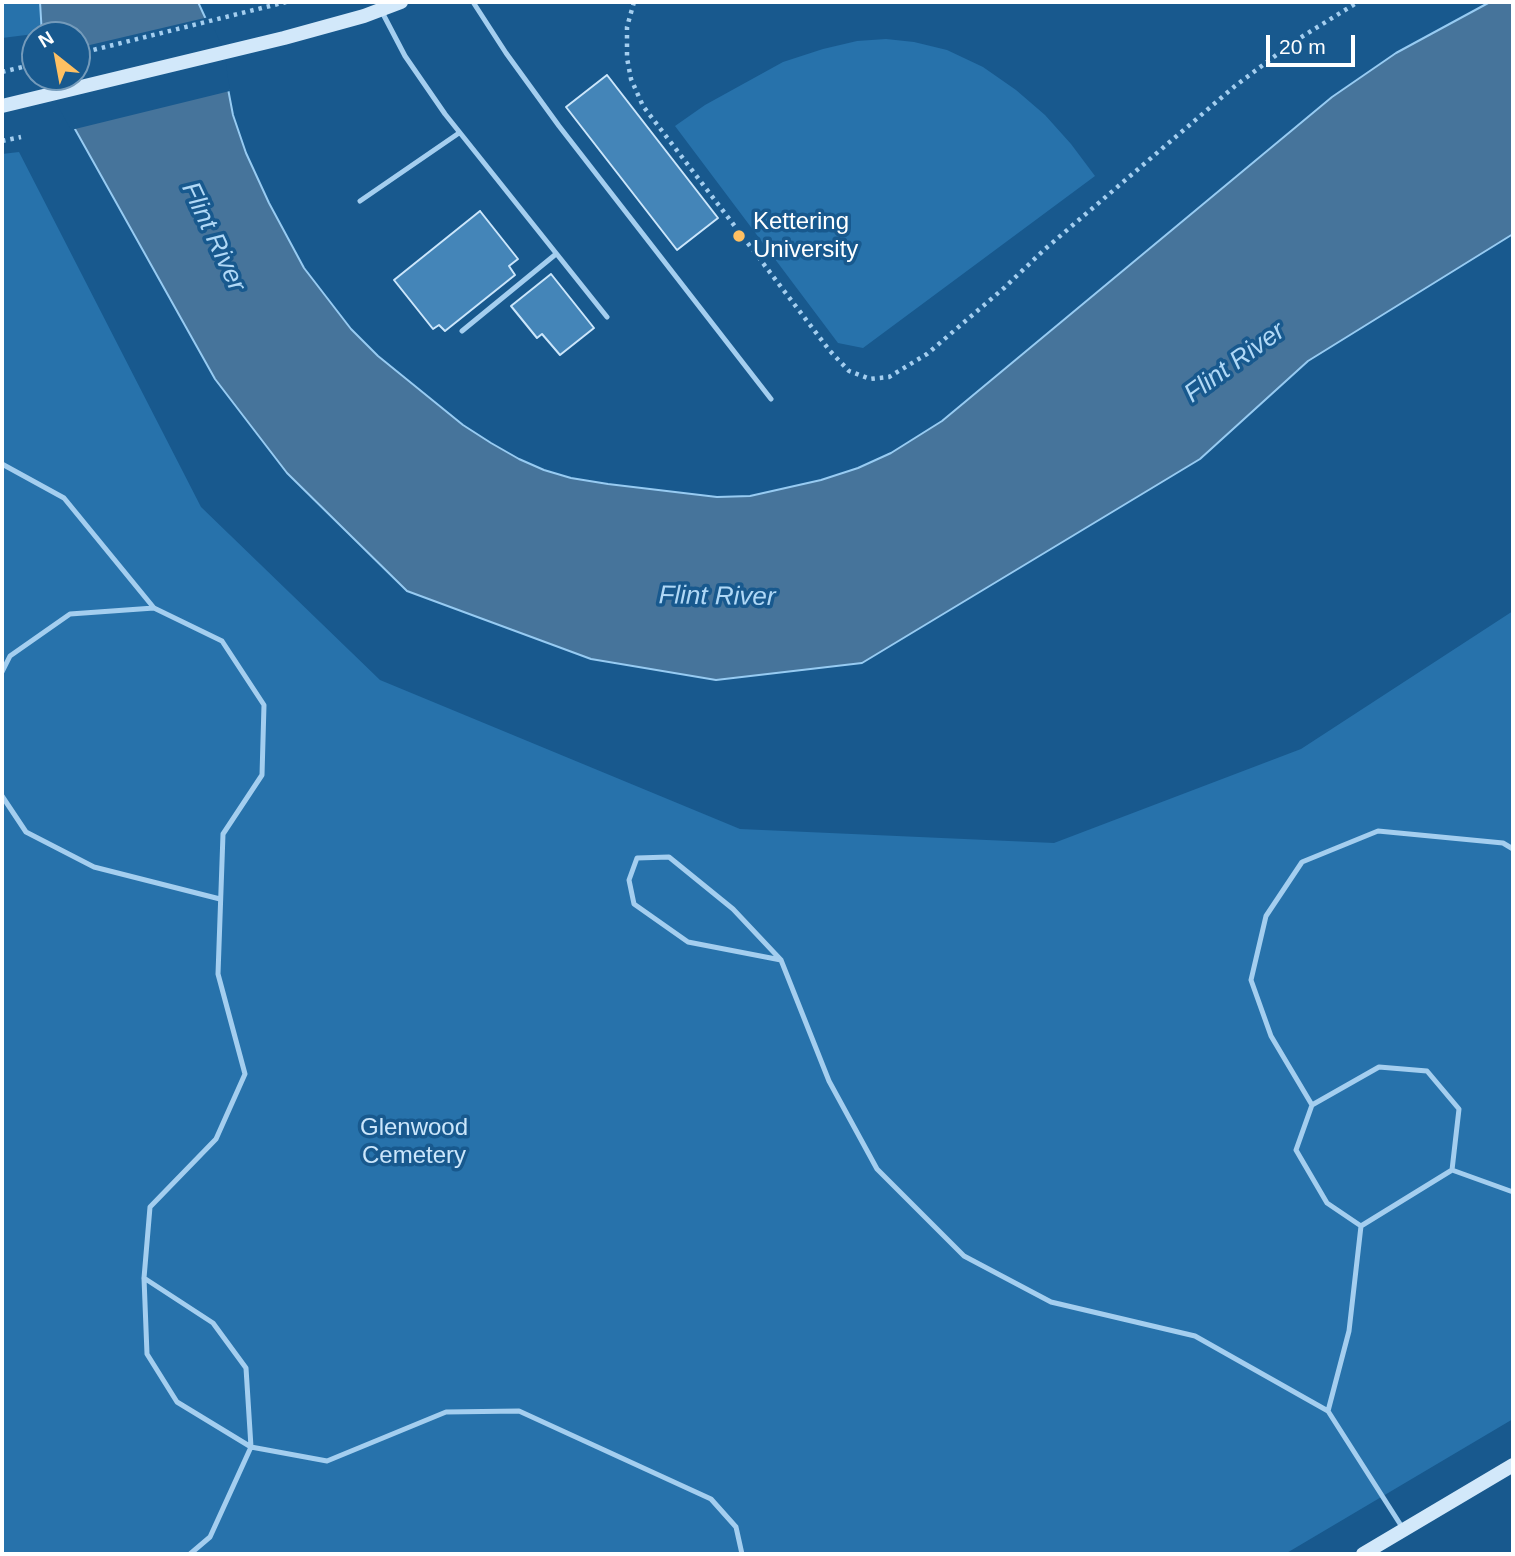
<!DOCTYPE html>
<html>
<head>
<meta charset="utf-8">
<style>
	body { margin:0 }
	#map { position:relative; width:1515px; height:1556px; overflow:hidden; background:#18598e; font-family:Helvetica,sans-serif }
	canvas { display:block }
	.frame { position:absolute; inset:0; border:4px solid #fff; pointer-events:none }
	.north { position:absolute; left:21px; top:21px; width:70px; height:70px; box-sizing:border-box; background:#18598e; border:2px solid #749bbb; border-radius:50%; rotate:329deg; font-size:19px; font-weight:700; line-height:28px; text-align:center; color:#fff }
	.north::after { content:''; display:block; margin:auto; width:24px; height:32px; background:#ffc062; clip-path:polygon(50% 0,100% 100%,50% 72%,0 100%) }
	.scale { position:absolute; left:1266px; top:35px; width:89px; height:32px; box-sizing:border-box; border:4px solid #fff; border-top:0; padding-left:9px; font-size:21px; line-height:24px; white-space:nowrap; color:#fff; -webkit-text-stroke:5px #18598e; paint-order:stroke }
</style>
</head>
<body>
<div id="map">
<canvas width="1515" height="1556"></canvas>
<div class="frame"></div>
<div class="north">N</div>
<div class="scale">20 m</div>
</div>
<script>
const ctx = document.querySelector('canvas').getContext('2d');
ctx.lineJoin = 'round';
function fill(path, color) { ctx.fillStyle = color; ctx.fill(path, 'evenodd'); }
const shape = rows => new Path2D(rows.map(r => 'M' + r).join(''));
function stroke(path, color, width, dash) { ctx.strokeStyle = color; ctx.lineWidth = width; ctx.lineCap = dash ? 'butt' : 'round'; ctx.setLineDash(dash || []); ctx.stroke(path); }
function label(font, color, halo, rows, align = 'center') {
  ctx.font = font + ' Helvetica,sans-serif'; ctx.lineWidth = 7; ctx.setLineDash([]); ctx.textBaseline = 'middle'; ctx.strokeStyle = halo; ctx.fillStyle = color; for (const [text, x, y, turn = 0] of rows) {
    ctx.save(); ctx.translate(x, y); ctx.rotate((+turn || 0) * Math.PI / 180); ctx.textAlign = isNaN(turn) ? turn : align; if (halo) ctx.strokeText(text, 0, 0); ctx.fillText(text, 0, 0); ctx.restore();
  }
}
const green = shape([
	[2,2,40,2,42,33,2,38],
	[886,39,914,42,947,50,983,67,1016,90,1045,115,1071,144,1095,176,863,348,838,343,675,126,705,105,783,62,823,49,857,41],
	[19,152,201,507,380,680,740,829,1054,843,1301,749,1513,611,1513,1419,1285,1554,2,1554,2,154]
]);
const water = shape([
	[40,2,198,2,221,52,233,115,246,153,269,203,304,268,351,329,378,356,463,425,491,443,519,459,544,470,571,478,608,484,717,497,750,496,821,480,858,468,891,453,942,421,1332,97,1396,53,1490,2,1513,2,1513,234,1308,361,1200,459,862,663,716,680,591,659,407,591,287,473,215,379,52,88,77,77,77,35,42,35,40,2]
]);
const pier = shape([
	[209,17,224,51,230,91,71,130,49,89,46,77,77,77,77,48]
]);
const building = shape([
	[607,75,718,218,677,250,566,107,607,75],
	[480,211,518,259,509,266,515,275,445,331,439,325,433,329,394,280,480,211],
	[551,274,594,328,560,355,542,334,537,338,511,306,551,274]
]);
const path = shape([
	[634,2,627,27,627,58,631,79,643,106,830,351,849,371,870,379,889,377,927,354,1004,288,1045,249,1235,86,1295,41,1358,2],
	[77,54,286,2],
	[2,72,35,64],
	[2,141,21,137]
]);
const lane = shape([
	[473,2,506,53,559,126,771,399],
	[382,12,405,56,445,114,607,317],
	[360,201,459,133],
	[462,331,556,254],
	[2,464,64,498,154,608],
	[2,672,10,656,70,614,154,608,222,641,264,705,262,775,223,834,218,974,245,1074,216,1139,150,1207,144,1278,147,1354,177,1402,251,1447,327,1461,446,1412,519,1411,711,1499,736,1527,742,1554],
	[2,796,26,832,94,867,220,899],
	[781,960,688,942,634,904,629,880,637,858,669,857,733,909,781,960,829,1081,877,1169,964,1256,1051,1302,1195,1336,1328,1411,1402,1527],
	[1312,1105,1379,1067,1427,1071,1459,1109,1452,1170],
	[1361,1226,1327,1203,1296,1150,1312,1105,1271,1036,1251,980,1266,916,1302,862,1378,831,1503,843,1513,849],
	[1361,1226,1452,1170,1513,1192],
	[144,1278,213,1323,246,1368,251,1447,210,1537,190,1554],
	[1328,1411,1349,1331,1361,1226]
]);
const secondary = shape([
	[2,106,284,38,364,16,401,2],
	[1363,1554,1513,1465]
]);
const markers = [
	[739,236,7,"#ffc062"]
];
const poiNames = [
	["Kettering",753,222],
	["University",753,250]
];
const parkNames = [
	["Glenwood",414,1128],
	["Cemetery",414,1156]
];
const waterNames = [
	["Flint River",213,237,65],
	["Flint River",1235,363,-36],
	["Flint River",717,597,1]
];
fill(green, '#2772ab');
fill(water, '#46749b');
stroke(water, '#97cbf2', 2);
fill(pier, '#18598e');
fill(building, '#4485b8');
stroke(building, '#cbe6fb', 2);
stroke(path, '#a4ceef', 4.5, [3.5, 5]);
stroke(lane, '#a4ceef', 5);
stroke(secondary, '#d2e8fa', 14);
for (const [x, y, r, color] of markers) { const dot = new Path2D(); dot.arc(x, y, r, 0, 2 * Math.PI); ctx.fillStyle = color; ctx.fill(dot); stroke(dot, '#18598e', 2.5); }
label('24px', '#fff', '#18598e', poiNames, 'left');
label('24px', '#cbe6fb', '#18598e', parkNames);
label('italic 26px', '#b0d8f6', '#18598e', waterNames);
</script>
</body>
</html>
